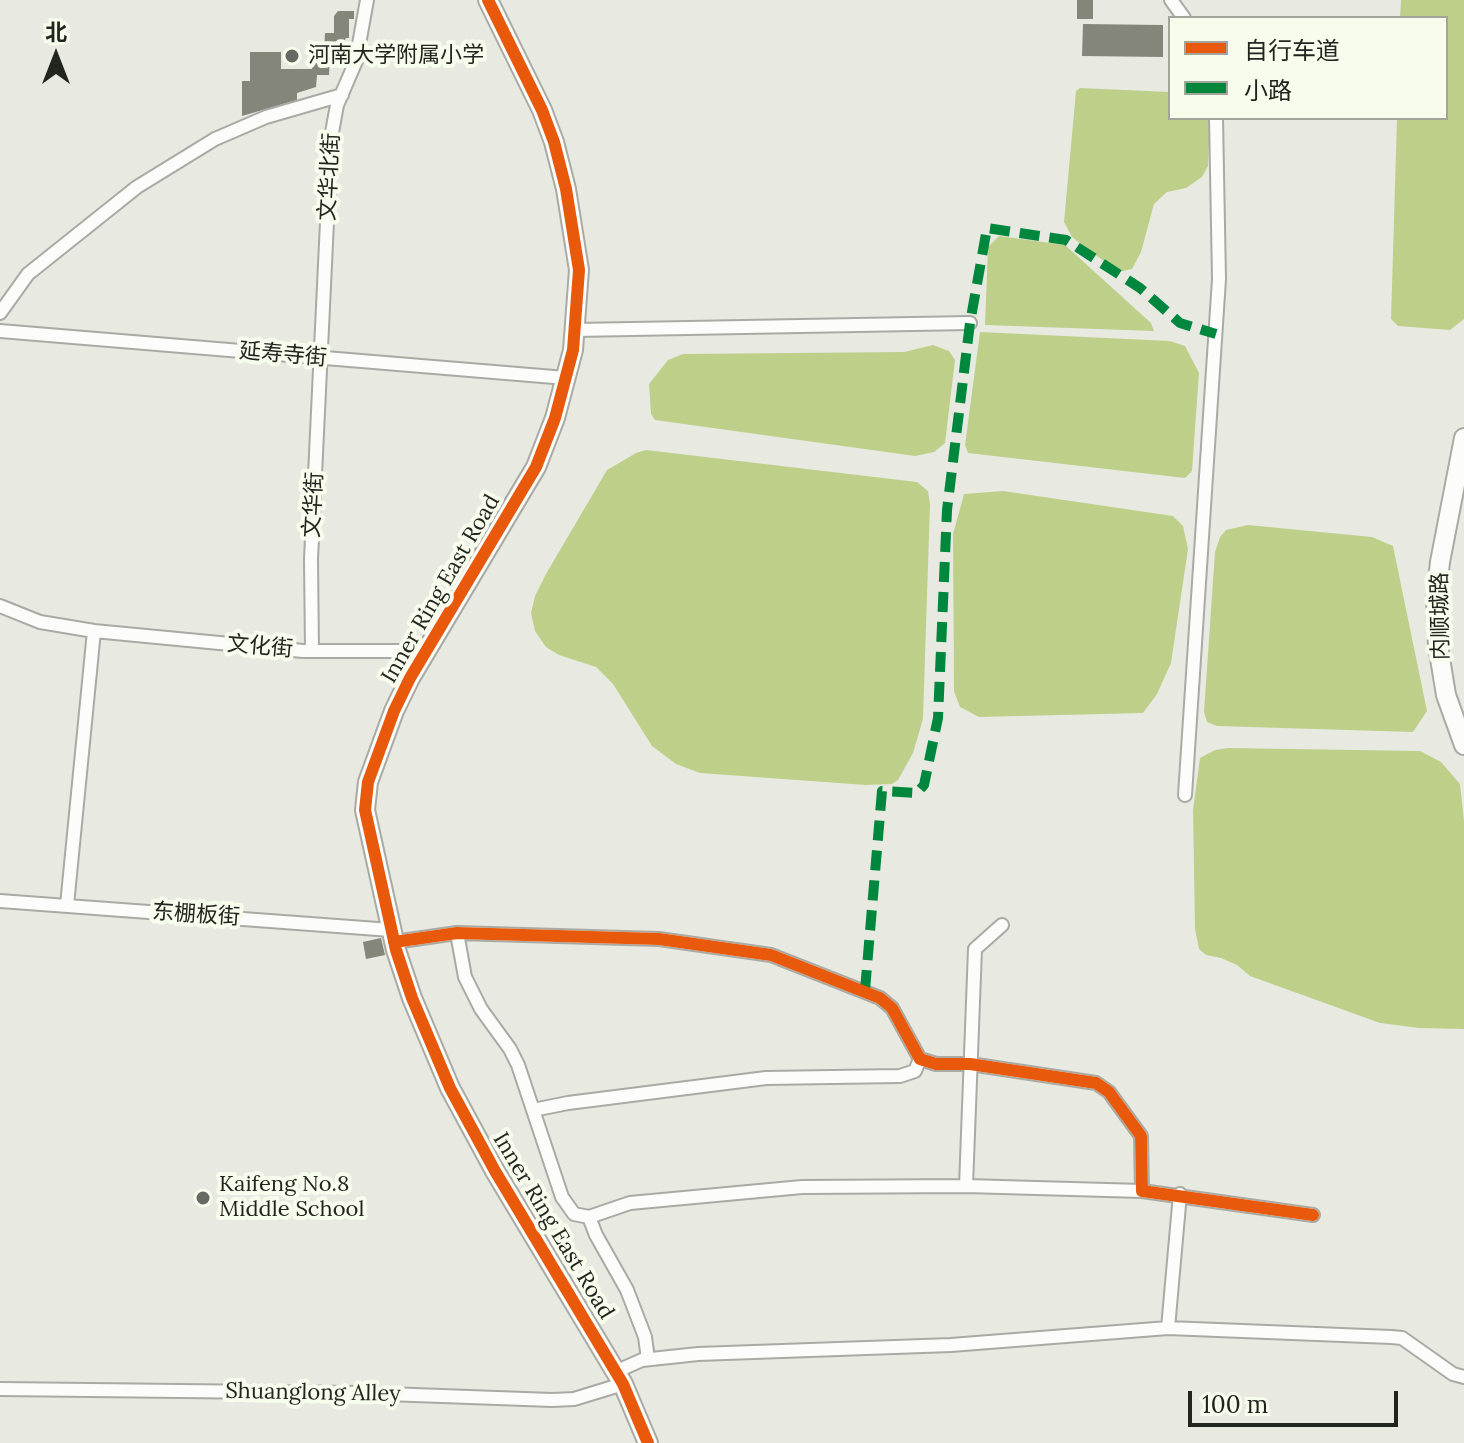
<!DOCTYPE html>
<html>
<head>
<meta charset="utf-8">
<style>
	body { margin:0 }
	#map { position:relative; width:1464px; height:1443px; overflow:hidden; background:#e8eae2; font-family:Lora,"Noto Sans SC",serif }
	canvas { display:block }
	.legend { position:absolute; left:1168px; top:16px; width:280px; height:104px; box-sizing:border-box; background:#f7fcec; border:2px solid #a2a69a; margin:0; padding:10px 14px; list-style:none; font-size:24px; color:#22241e }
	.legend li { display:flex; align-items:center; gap:16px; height:40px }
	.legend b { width:40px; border:2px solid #a2a69a }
	.north { position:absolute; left:16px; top:16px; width:80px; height:80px; -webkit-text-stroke:6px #f7fcec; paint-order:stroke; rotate:0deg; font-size:22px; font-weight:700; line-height:32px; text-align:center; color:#22241e }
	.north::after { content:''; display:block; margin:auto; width:28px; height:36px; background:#22241e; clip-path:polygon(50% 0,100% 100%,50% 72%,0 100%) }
	.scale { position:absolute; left:1188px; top:1391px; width:210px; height:36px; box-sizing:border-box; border:4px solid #22241e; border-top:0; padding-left:10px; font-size:24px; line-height:28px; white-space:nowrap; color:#22241e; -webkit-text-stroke:6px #f7fcec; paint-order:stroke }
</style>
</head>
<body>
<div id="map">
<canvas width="1464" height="1443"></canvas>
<ul class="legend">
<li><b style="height:10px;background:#e8590c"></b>自行车道</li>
<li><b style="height:10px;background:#00873e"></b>小路</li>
</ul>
<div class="north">北</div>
<div class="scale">100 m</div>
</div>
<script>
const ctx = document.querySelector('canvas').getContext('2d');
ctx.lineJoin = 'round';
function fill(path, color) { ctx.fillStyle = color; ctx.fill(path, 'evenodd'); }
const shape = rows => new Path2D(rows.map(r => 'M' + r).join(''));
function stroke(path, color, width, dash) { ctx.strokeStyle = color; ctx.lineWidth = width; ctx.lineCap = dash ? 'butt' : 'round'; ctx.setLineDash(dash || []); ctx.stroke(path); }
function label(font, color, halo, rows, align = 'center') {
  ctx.font = font + ' Lora,"Noto Sans SC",serif'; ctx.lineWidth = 8; ctx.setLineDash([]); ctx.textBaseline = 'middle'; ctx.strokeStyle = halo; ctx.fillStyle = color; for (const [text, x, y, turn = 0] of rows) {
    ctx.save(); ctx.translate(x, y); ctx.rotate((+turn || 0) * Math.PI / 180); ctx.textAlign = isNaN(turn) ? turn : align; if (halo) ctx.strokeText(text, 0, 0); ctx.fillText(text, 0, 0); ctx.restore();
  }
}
const water = shape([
	[1401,0,1464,0,1464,319,1450,330,1398,326,1391,319,1397,118,1446,118,1446,18,1400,18],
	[1080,88,1170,92,1170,118,1210,118,1208,166,1202,177,1186,188,1167,192,1154,204,1141,252,1132,269,1118,272,1072,237,1064,222,1076,91],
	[999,236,1065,245,1151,323,1154,331,985,325,988,247],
	[980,332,1170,341,1185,346,1199,373,1192,471,1185,478,968,453,965,445],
	[933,345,949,351,955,360,945,443,934,452,915,456,655,420,651,414,649,384,668,360,683,354,904,352],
	[646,450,917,482,928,491,930,504,923,719,913,753,898,780,892,784,866,785,700,773,676,764,652,746,613,684,596,667,559,655,546,647,535,631,531,613,535,596,546,574,607,470,636,453],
	[1003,491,1173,516,1183,526,1188,549,1171,663,1157,694,1143,713,979,717,960,707,954,691,953,534,964,494],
	[1248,525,1372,537,1393,546,1427,711,1413,732,1217,726,1207,722,1204,712,1215,552,1220,537,1226,530],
	[1228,748,1420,751,1441,762,1460,784,1464,821,1464,1029,1419,1028,1380,1023,1250,976,1237,965,1221,958,1206,955,1199,949,1195,929,1193,810,1200,758,1215,750]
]);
const building = shape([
	[1077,0,1093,0,1093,19,1077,19],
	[338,11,354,11,354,19,349,19,349,38,346,38,337,55,330,54,329,75,317,75,316,87,297,93,297,100,242,116,242,81,250,81,250,52,281,52,281,69,312,69,312,52,324,52,325,33,334,33,334,16],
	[1083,24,1163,25,1163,57,1082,56],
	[381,938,385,955,366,959,363,942]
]);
const street = shape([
	[1171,0,1184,18],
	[0,313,28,274,137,187,215,139,266,117,342,95],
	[575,330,970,323],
	[0,331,566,378],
	[0,606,40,622,94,631,303,651,426,651],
	[312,651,311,559,331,138,337,105,356,61,367,0],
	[1185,795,1219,279,1216,118],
	[0,901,391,930],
	[67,905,94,631],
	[457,933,465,977,481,1009,510,1049,518,1065,562,1197,574,1214,589,1217,596,1235,627,1290,645,1337,648,1359],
	[394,942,457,933,659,939,771,955,880,998,892,1008,920,1059,936,1064,970,1064,1096,1083,1109,1092,1141,1136,1142,1191,1313,1215],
	[533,1110,568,1103,766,1078,900,1076,915,1071,920,1059],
	[966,1186,975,949,1002,925],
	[589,1217,630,1203,802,1187,966,1186,1142,1191],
	[1168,1328,1180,1194],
	[615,1372,642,1360,698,1354,951,1345,1168,1328,1391,1337,1402,1338,1453,1374,1464,1377],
	[0,1389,359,1393,552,1400,574,1399,623,1384]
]);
const secondary = shape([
	[488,0,542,110,554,142,566,189,579,270,573,350,555,418,536,467,410,678,394,711,368,782,365,810,396,950,412,998,450,1088,495,1171,623,1384,648,1443],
	[1464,438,1440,562,1436,599,1438,646,1446,695,1464,745]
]);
const quiet = shape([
	[865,990,882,791,917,793,924,785,938,718,947,510,970,323,987,228,1066,240,1140,288,1180,323,1216,334]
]);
const cycleway = shape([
	[488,0,542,110,554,142,566,189,579,270,573,350,555,418,536,467,410,678,394,711,368,782,365,810,396,950,412,998,450,1088,495,1171,623,1384,648,1443],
	[394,942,457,933,659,939,771,955,880,998,892,1008,920,1059,936,1064,970,1064,1096,1083,1109,1092,1141,1136,1142,1191,1313,1215]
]);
const markers = [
	[292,56,8,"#676963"],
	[203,1198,8,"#676963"]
];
const poiNames = [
	["河南大学附属小学",308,56],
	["Kaifeng No.8",219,1185],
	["Middle School",219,1210]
];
const streetNames = [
	["文华北街",330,177,-87],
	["延寿寺街",283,355,5],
	["文华街",314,505,-87],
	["Inner Ring East Road",441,589,-60],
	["内顺城路",1441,616,-91],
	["文化街",260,647,5],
	["东棚板街",196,915,4],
	["Inner Ring East Road",553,1226,59],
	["Shuanglong Alley",313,1393,1]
];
fill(water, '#becf8a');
fill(building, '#838679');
stroke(street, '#a8aaa4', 16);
stroke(secondary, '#a8aaa4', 22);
stroke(street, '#fcfcfb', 12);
stroke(secondary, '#fcfcfb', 18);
stroke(quiet, '#00873e', 10, [20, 10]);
stroke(cycleway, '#e8590c', 12);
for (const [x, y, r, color] of markers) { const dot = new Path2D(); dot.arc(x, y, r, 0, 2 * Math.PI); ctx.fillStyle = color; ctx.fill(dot); stroke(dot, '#f7fcec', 3); }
label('22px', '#22241e', '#f7fcec', poiNames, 'left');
label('22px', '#22241e', '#f7fcec', streetNames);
</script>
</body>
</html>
